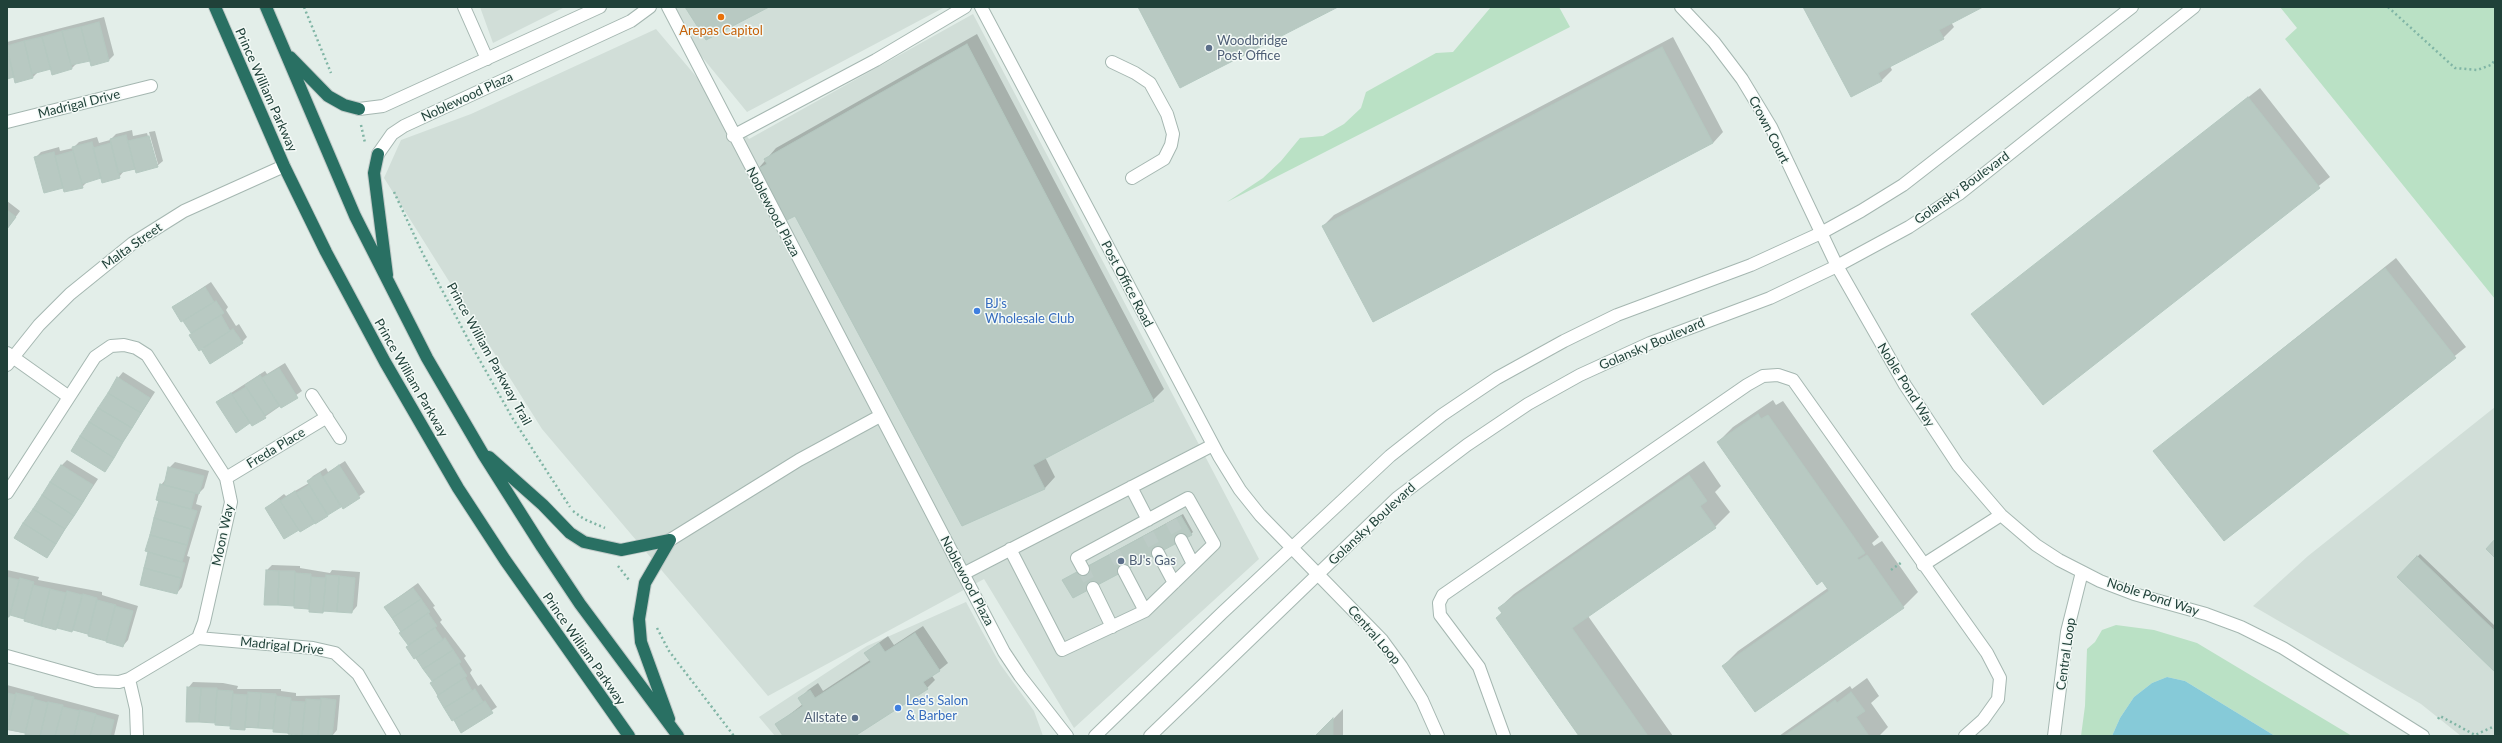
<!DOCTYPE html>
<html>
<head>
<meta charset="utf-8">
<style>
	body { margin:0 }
	#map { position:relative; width:2502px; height:743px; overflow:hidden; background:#e3eee9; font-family:Lato,sans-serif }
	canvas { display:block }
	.frame { position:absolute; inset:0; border:8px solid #204139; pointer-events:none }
</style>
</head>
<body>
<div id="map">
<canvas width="2502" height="743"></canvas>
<div class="frame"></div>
</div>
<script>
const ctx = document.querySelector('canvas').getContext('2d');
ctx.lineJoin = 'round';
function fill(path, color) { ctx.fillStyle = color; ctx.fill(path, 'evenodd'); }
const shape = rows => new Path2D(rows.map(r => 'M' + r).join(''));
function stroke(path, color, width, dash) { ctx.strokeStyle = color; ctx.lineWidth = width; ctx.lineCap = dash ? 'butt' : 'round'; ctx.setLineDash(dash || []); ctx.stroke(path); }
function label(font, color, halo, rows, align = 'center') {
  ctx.font = font + ' Lato,sans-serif'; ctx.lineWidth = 3; ctx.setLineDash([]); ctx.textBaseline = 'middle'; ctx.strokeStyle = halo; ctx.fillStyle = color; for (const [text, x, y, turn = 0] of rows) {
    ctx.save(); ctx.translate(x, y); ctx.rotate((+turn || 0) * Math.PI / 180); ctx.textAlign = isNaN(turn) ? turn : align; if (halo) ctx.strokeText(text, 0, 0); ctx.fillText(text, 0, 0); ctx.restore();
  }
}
const built = shape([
	[480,7,565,7,493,43],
	[661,7,945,7,747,112],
	[973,14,1259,559,1074,728,984,579,768,696,542,429,384,178,401,140,471,114,656,29,749,139],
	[2495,407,2495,736,2461,736,2421,704,2253,606,2308,556],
	[966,602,1000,664,1034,711,1043,736,775,736,759,717,867,646]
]);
const green = shape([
	[1491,7,1559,7,1570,27,1227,202,1263,178,1281,161,1300,138,1323,136,1344,124,1361,108,1366,92,1436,53,1453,52],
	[2280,7,2495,7,2495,299,2285,39,2297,28],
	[2116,625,2154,630,2197,643,2352,736,2275,736,2185,681,2167,677,2152,683,2134,697,2120,718,2112,736,2081,736,2085,706,2087,649,2095,642,2102,630]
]);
const water = shape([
	[2167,677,2185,681,2275,736,2112,736,2120,718,2134,697,2152,683]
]);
const shadow = shape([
	[1804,7,1981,7,1951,22,1954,27,1943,38,1890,66,1892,70,1882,80],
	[104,17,114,55,109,60,91,59,77,63,72,68,51,68,38,72,33,77,16,81,15,76,7,78,7,42],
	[977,34,1164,389,1153,400,1045,457,1055,477,1045,488,963,525,796,215,757,170,776,148],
	[1673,37,1723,132,1713,143,1323,226,1334,215],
	[2260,88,2330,177,2043,404,1973,314],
	[132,130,133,136,147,133,156,164,158,164,149,132,155,131,163,161,157,166,124,171,119,177,102,177,88,181,82,187,64,187,35,158,41,152,59,147,60,151,73,148,79,142,97,137,99,143,110,140,116,134],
	[7,201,20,211,7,229],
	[2396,258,2466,347,2225,540,2154,451],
	[211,282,228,307,226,310,236,326,239,324,247,337,242,342,201,348,190,335,192,333,173,307],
	[285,363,302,391,253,425,251,422,236,431,217,402,265,371,267,374],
	[123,372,155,392,105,470,118,378],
	[1773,400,1776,405,1783,401,1879,537,1872,543,1874,546,1882,541,1918,592,1903,607,1755,710,1723,666,1738,651,1828,588,1718,442,1733,427],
	[67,460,98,479,47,557,61,466],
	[345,461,365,492,343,508,341,505,300,531,266,508,284,494,286,496,309,483,308,481,313,476,326,468,328,472],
	[1704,461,1721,486,1715,492,1730,512,1715,527,1588,616,1673,736,1580,736,1497,618,1502,612,1499,608,1514,594],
	[175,462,209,471,204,488,199,493,196,504,202,506,187,556,190,557,182,587,177,593,141,584,160,500,161,485,166,479,169,468],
	[1183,514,1193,532,1191,534,1063,580],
	[2420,554,2495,626,2495,670,2398,577],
	[272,565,300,566,300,568,330,573,332,570,360,572,357,606,352,612,325,610,323,612,295,607,295,605,265,604,267,570],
	[7,570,39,577,38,580,102,592,102,595,138,606,128,640,123,646,74,630,72,631,41,625,11,614,7,616],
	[418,583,435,606,433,607,442,620,440,622,466,656,464,658,472,670,470,673,478,686,481,684,497,707,461,731,437,695,431,683,433,681,407,647,409,645,385,607],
	[923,626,948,663,932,676,935,680,927,688,852,736,784,736,776,725,803,704,800,699,808,690,818,683,823,691,870,660,865,653,888,636,894,645],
	[1867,678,1879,696,1871,703,1888,727,1879,736,1779,736,1850,686,1852,689],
	[193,682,223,683,238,686,237,689,281,689,281,691,296,693,296,696,340,695,337,730,332,736,288,733,274,731,274,728,231,728,231,725,216,724,216,722,187,721,188,688],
	[7,685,119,715,114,736,40,736,7,730],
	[1343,709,1343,736,1317,736]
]);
const building = shape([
	[685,7,769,7,706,40,685,7],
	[1138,7,1338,7,1180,88,1138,7],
	[1803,7,1983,7,1939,30,1944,39,1878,73,1882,81,1851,97,1803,7],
	[99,22,109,61,91,66,81,27,99,22],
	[81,27,90,61,71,65,62,31,81,27],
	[62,31,72,69,52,75,42,37,62,31],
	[42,37,51,69,32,74,24,41,42,37],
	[24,41,33,78,15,83,7,46,24,41],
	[967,44,1154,401,1033,465,1045,489,962,526,795,216,785,221,756,170,767,164,764,159,967,44],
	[1662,47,1713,143,1373,322,1322,226,1662,47],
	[7,50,14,77,7,79,7,50],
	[2248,97,2320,188,2043,405,1971,314,2248,97],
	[126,135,135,169,118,173,110,139,126,135],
	[149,136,158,167,136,173,128,141,149,136],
	[92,142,101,178,82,184,72,147,92,142],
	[111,143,120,178,102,183,93,148,111,143],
	[73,151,83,188,64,192,55,156,73,151],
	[54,152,63,188,44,193,34,157,54,152],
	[7,210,16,217,7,229,7,210],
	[2385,268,2456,358,2224,541,2153,451,2385,268],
	[205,287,214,302,181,322,172,307,205,287],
	[216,301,224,313,191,333,183,321,216,301],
	[221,315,230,331,199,351,189,335,221,315],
	[233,329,243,343,210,364,201,349,233,329],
	[279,368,298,398,281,408,262,378,279,368],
	[260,375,279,406,265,415,245,385,260,375],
	[117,377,150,398,141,413,108,393,117,377],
	[246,387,266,418,252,426,232,395,246,387],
	[108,393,141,413,132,428,98,408,108,393],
	[231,393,250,423,236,433,216,402,231,393],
	[98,408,132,428,123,442,89,422,98,408],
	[1758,414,1761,419,1768,415,1865,553,1857,558,1859,560,1867,555,1904,608,1755,712,1722,666,1829,591,1822,581,1817,585,1717,442,1758,414],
	[89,422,123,442,114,458,80,436,89,422],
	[80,436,114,458,105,472,71,451,80,436],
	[61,465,93,485,83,502,50,482,61,465],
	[339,465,360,498,343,509,323,477,339,465],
	[168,467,204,476,199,494,164,485,168,467],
	[320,473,341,507,328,515,307,481,320,473],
	[1689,475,1707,501,1700,506,1716,528,1572,628,1648,736,1579,736,1496,618,1502,613,1498,608,1689,475],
	[50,482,83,502,74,516,42,495,50,482],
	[160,484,195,493,191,509,156,500,160,484],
	[309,485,328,516,315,524,296,493,309,485],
	[295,491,315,523,300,532,280,501,295,491],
	[42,495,74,516,65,529,33,509,42,495],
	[279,499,299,530,284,539,265,508,279,499],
	[159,500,197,511,191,529,154,518,159,500],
	[33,509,65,529,56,544,23,523,33,509],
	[1181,516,1192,535,1073,598,1062,580,1181,516],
	[154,518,191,529,187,545,150,535,154,518],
	[23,523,56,544,47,558,14,538,23,523],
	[150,535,187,545,182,562,145,551,150,535],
	[2495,539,2495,558,2486,549,2495,539],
	[148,552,185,563,181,578,144,568,148,552],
	[2417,556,2495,631,2495,672,2397,577,2417,556],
	[144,568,181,578,177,594,140,585,144,568],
	[266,570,279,571,278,605,264,605,266,570],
	[279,571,295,571,294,606,278,605,279,571],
	[295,573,311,574,309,609,294,608,295,573],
	[326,575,339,576,337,612,323,611,326,575],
	[339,576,355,578,352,613,337,612,339,576],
	[7,577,19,580,9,617,7,617,7,577],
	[311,577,326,578,323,613,309,612,311,577],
	[20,578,34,582,24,619,10,615,20,578],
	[33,585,50,589,41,626,24,621,33,585],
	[413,588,421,599,392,618,384,607,413,588],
	[50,589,66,593,56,630,41,626,50,589],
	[67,591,82,595,72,632,57,628,67,591],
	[83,594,97,598,88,634,73,630,83,594],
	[421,599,430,612,401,632,392,618,421,599],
	[97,600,116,605,106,641,88,636,97,600],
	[115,606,133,611,123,647,106,642,115,606],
	[428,613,437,626,408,645,399,633,428,613],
	[435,628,443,640,414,659,406,647,435,628],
	[915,633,940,671,923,682,928,689,855,736,783,736,775,724,803,706,798,698,810,690,815,698,871,662,864,653,879,643,885,652,915,633],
	[445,638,453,650,423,669,416,658,445,638],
	[453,650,461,662,432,681,423,669,453,650],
	[459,664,467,676,438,695,430,683,459,664],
	[465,678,472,691,444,708,437,696,465,678],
	[187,687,201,688,199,722,186,722,187,687],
	[201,688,217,688,215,723,199,722,201,688],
	[475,689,483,702,452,721,444,708,475,689],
	[217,690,233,691,230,726,215,725,217,690],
	[248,692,261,693,258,728,245,727,248,692],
	[1851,692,1865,711,1856,717,1869,736,1784,736,1835,700,1837,703,1851,692],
	[7,693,16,695,7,730,7,693],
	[16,693,34,697,25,733,7,729,16,693],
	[261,693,276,694,273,729,258,728,261,693],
	[233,694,247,695,245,730,230,729,233,694],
	[276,696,291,698,288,733,273,732,276,696],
	[321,698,336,700,332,736,318,736,321,698],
	[33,699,48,703,40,736,25,735,33,699],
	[306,699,321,700,318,736,302,736,306,699],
	[291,701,305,702,302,736,288,734,291,701],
	[485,701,493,713,461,733,454,720,485,701],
	[48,702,63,705,55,736,40,736,48,702],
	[63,707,80,711,74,736,55,736,63,707],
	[80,710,96,714,90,736,74,736,80,710],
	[96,715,114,720,110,736,90,736,96,715],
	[1333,718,1333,736,1315,736,1333,718]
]);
const minorTunnel = shape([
	[1171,521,1181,540],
	[1148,534,1158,553],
	[1114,552,1124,571],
	[1083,569,1093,588]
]);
const path = shape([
	[304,7,331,73],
	[2388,7,2455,68,2477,70,2491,65,2495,60],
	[361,125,365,143],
	[394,192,422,252,470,343,513,419,570,507],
	[573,511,584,519,605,528],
	[618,566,629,580],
	[1891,570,1902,562],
	[657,628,669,651,734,736],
	[2438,719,2440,716,2475,735,2495,726]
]);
const minor = shape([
	[464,7,487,59],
	[668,7,1004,652,1020,676,1067,736],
	[981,7,1219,456,1240,490,1260,515,1382,640,1401,666,1422,700,1438,736],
	[1681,7,1714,42,1742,79,1771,127,1837,266,1905,385,1958,465,2001,515,2036,545,2059,560,2100,581,2134,594,2206,614,2241,627,2283,648,2423,736],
	[1112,62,1135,73,1150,83,1167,114,1173,134,1171,145,1164,159,1132,178],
	[359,109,383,106,600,7],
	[7,122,151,86],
	[733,136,876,60,965,7],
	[378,154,392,134,404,126,631,21,650,7],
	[7,353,69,397],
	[7,365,39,325,70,294,133,243,184,211,284,166],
	[312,395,340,438],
	[226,478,327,417],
	[1131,487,1148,520],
	[7,493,95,357,111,346,124,345,136,348,147,355,226,478,231,502,204,622,198,638,129,679,119,682,96,681,7,656],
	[670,540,799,460,880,416],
	[1181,540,1193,564],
	[1010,549,1062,650,1145,611,1214,544,1188,498,1077,558,1083,569],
	[1158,553,1174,583],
	[1923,565,2001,515],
	[1124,571,1145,611],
	[963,574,1213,445],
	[1093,588,1112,627],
	[198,638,313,648,335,653,358,674,394,736],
	[129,679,136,709,137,736],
	[1095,736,1222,613,1390,456,1442,415,1497,378,1564,341,1617,315,1751,265,1821,233,1861,211,1903,185,2132,7],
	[1150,736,1397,498,1467,445,1528,404,1580,375,1650,343,1770,298,1837,266,1909,227,1959,194,2194,7],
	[1504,736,1479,667,1440,615,1439,603,1443,595,1747,385,1763,376,1778,375,1793,380,1987,653,2000,678,1998,699,1983,720,1965,736],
	[2054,736,2067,632,2082,572]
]);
const highway = shape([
	[215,7,284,166,326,252,385,362,458,488,505,560,629,736],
	[266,7,355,216,427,358,483,454,542,547,580,604,678,736],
	[290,57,328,96,344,105,359,109],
	[378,154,374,173,387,275],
	[489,457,543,505,570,533,584,542,621,550,670,540],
	[669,719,641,642,639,619,645,583,670,540]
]);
const markers = [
	[721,17,4,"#e8710a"],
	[1209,48,4,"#5c6f8a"],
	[977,311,4,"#3f7fe0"],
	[1121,561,4,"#5c6f8a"],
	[898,708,4,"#3f7fe0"],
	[855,718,4,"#5c6f8a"]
];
const foodNames = [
	["Arepas Capitol",721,31]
];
const serviceNames = [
	["Woodbridge",1217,41],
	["Post Office",1217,56],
	["BJ's Gas",1129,561],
	["Allstate",847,718,"right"]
];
const streetNames = [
	["Prince William Parkway",266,90,66],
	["Noblewood Plaza",467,97,-25],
	["Madrigal Drive",79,104,-14],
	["Crown Court",1769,130,63],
	["Golansky Boulevard",1962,188,-36],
	["Noblewood Plaza",773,212,62],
	["Malta Street",132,246,-35],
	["Post Office Road",1127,284,62],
	["Golansky Boulevard",1652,344,-23],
	["Prince William Parkway Trail",489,354,61],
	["Prince William Parkway",411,378,60],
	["Noble Pond Way",1906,385,58],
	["Freda Place",276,448,-31],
	["Golansky Boulevard",1372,524,-43],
	["Moon Way",223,535,-78],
	["Noblewood Plaza",967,581,62],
	["Noble Pond Way",2153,597,18],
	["Central Loop",1374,635,49],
	["Madrigal Drive",282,646,6],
	["Prince William Parkway",584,649,55],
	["Central Loop",2066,654,-82]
];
const shopNames = [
	["BJ's",985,304],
	["Wholesale Club",985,319],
	["Lee's Salon",906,701],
	["& Barber",906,716]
];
fill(built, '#d1ded8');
fill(green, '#bae1c5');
fill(water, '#86cad8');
fill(shadow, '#0003');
fill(building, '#b8c9c2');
stroke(building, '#b4c8c0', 1);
stroke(minorTunnel, '#bccbc6', 12, [12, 6]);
stroke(minor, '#a5b7b1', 14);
stroke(highway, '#c1cac8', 14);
stroke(path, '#80b5a5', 2.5, [2, 3]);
stroke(minor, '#fff', 12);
stroke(highway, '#297063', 12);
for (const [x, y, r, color] of markers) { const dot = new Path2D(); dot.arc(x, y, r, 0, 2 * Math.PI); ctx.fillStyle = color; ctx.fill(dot); stroke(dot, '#f4faf7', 1.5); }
label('13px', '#c56008', '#f4faf7', foodNames);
label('13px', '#4e5e75', '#f4faf7', serviceNames, 'left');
label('13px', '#204139', '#f4faf7', streetNames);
label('13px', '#366cbe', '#f4faf7', shopNames, 'left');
</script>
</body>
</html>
